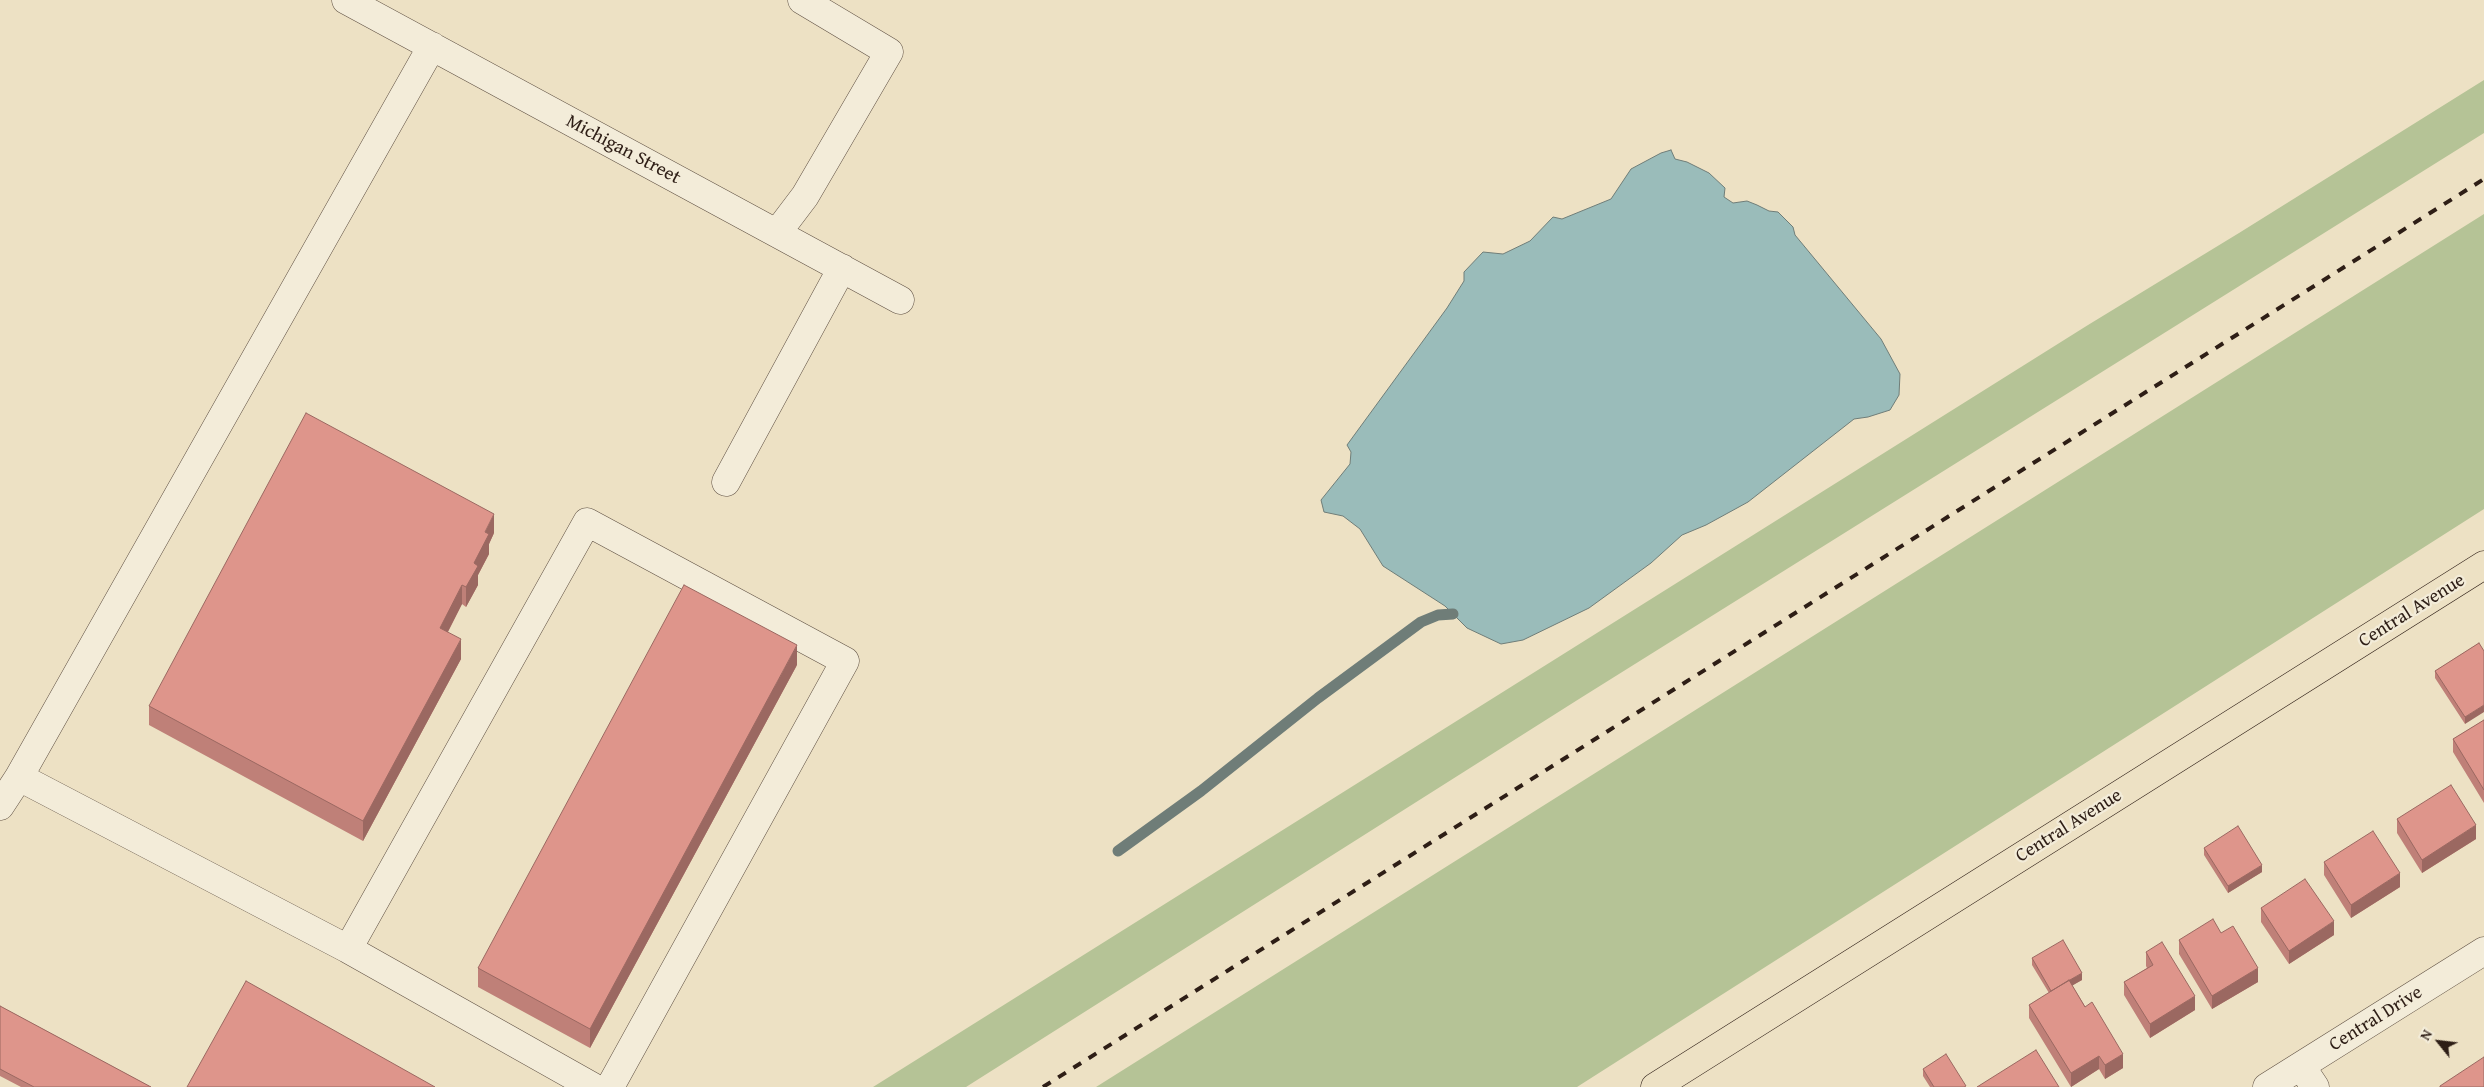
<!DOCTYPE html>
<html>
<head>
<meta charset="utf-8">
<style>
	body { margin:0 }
	#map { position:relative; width:2484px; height:1087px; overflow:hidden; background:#ede1c4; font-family:"Gentium Book Plus",serif }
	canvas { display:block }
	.north { position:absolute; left:2414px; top:1017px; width:50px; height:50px; -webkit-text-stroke:4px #f3ecd9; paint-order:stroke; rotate:299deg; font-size:14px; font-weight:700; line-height:20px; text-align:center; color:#2e1e16 }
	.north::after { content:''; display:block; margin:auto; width:18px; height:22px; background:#2e1e16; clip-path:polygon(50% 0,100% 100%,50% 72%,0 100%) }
</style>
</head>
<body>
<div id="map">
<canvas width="2484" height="1087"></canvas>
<div class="north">N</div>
</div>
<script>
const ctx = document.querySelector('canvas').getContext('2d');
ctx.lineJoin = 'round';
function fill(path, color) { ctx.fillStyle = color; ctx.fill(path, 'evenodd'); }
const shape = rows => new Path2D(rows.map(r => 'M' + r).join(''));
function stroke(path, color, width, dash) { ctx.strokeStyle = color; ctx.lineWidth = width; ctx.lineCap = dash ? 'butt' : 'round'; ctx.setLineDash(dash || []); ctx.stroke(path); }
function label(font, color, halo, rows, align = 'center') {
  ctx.font = font + ' "Gentium Book Plus",serif'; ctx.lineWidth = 4.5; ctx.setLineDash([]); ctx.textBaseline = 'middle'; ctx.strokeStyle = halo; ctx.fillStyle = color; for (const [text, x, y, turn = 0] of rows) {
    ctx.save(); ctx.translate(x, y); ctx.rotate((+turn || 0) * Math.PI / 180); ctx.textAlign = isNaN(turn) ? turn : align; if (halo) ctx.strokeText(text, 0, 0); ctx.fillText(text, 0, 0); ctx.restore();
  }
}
const green = shape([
	[2484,80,2484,133,1579,699,966,1087,873,1087,2088,325,2239,233],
	[2484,214,2484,509,1577,1087,1096,1087]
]);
const water = shape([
	[1671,150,1675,159,1687,162,1709,173,1725,188,1724,197,1733,203,1747,201,1757,205,1769,211,1778,212,1793,227,1795,235,1881,339,1900,374,1899,395,1890,410,1868,417,1854,419,1748,502,1706,525,1682,535,1651,563,1589,608,1523,640,1501,644,1467,628,1445,606,1383,566,1360,529,1343,516,1324,512,1321,500,1350,464,1351,452,1347,445,1447,308,1464,281,1464,272,1483,252,1503,254,1530,241,1553,217,1562,219,1611,199,1631,169,1661,153,1671,150]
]);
const stream = shape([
	[1118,851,1201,791,1318,698,1421,622,1438,615,1453,614]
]);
const minor = shape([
	[346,0,900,300],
	[432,46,19,777,348,949,587,522,845,661,610,1087],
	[777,233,805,196,889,52,802,0],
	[726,482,842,268],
	[0,806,19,777],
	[348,949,593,1087],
	[2301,1066,2315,1087],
	[2267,1087,2484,951]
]);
const major = shape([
	[1655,1087,2484,565]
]);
const rail = shape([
	[1043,1087,2484,179]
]);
const wall = shape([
	[494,533,489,544,489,554,478,575,478,585,466,607,462,604,448,632,461,659,363,841,149,725,149,706],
	[2479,643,2465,724,2435,678,2435,671],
	[797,665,590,1048,478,987,478,968],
	[2484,720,2484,803,2453,752,2453,739],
	[2397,819,2476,839,2422,873,2397,833],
	[2204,848,2262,872,2228,893,2204,855],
	[2324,862,2400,887,2351,918,2324,875],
	[2261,908,2334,935,2289,964,2261,922],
	[2221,933,2258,982,2212,1009,2179,954,2179,940],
	[2146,952,2195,1010,2150,1038,2124,995,2124,982,2147,968,2146,966],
	[2032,958,2082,980,2072,985,2123,1068,2105,1079,2099,1069,2071,1087,2029,1018,2029,1005,2049,993,2032,965],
	[0,1006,151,1087,21,1087,0,1076],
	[1923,1069,1966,1087,1930,1087,1923,1076]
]);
const shadedWall = shape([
	[494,514,494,533,489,544,489,554,478,575,478,585,466,607,466,587,474,563,485,532],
	[462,585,462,604,440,647,440,628],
	[461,639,461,659,363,841,363,821],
	[797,645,797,665,590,1048,590,1029],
	[2484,705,2484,712,2465,724,2465,717],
	[2476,825,2476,839,2422,873,2422,860],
	[2262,865,2262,872,2228,893,2228,886],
	[2400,873,2400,887,2351,918,2351,905],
	[2334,921,2334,935,2289,964,2289,951],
	[2258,968,2258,982,2212,1009,2212,996],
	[2082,973,2082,980,2051,998,2051,991],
	[2195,996,2195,1010,2150,1038,2150,1024],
	[2123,1054,2123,1068,2105,1079,2105,1065],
	[2099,1056,2099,1069,2071,1087,2071,1073]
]);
const building = shape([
	[306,413,494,514,485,532,489,534,474,563,478,566,466,587,462,585,440,628,461,639,363,821,149,706,306,413],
	[684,585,797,645,590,1029,478,968,684,585],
	[2479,643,2484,651,2484,705,2465,717,2435,671,2479,643],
	[2484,720,2484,790,2453,739,2484,720],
	[2451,785,2476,825,2422,860,2397,819,2451,785],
	[2238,826,2262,865,2228,886,2204,848,2238,826],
	[2373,831,2400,873,2351,905,2324,862,2373,831],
	[2305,879,2334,921,2289,951,2261,908,2305,879],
	[2213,919,2221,933,2233,926,2258,968,2212,996,2179,940,2213,919],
	[2063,940,2082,973,2051,991,2032,958,2063,940],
	[2162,942,2195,996,2150,1024,2124,982,2153,965,2146,952,2162,942],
	[2069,980,2085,1007,2092,1002,2123,1054,2105,1065,2099,1056,2071,1073,2029,1005,2069,980],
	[246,981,435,1087,187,1087,246,981],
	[0,1006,151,1087,34,1087,0,1069,0,1006],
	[2036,1050,2059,1087,1977,1087,2036,1050],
	[1946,1054,1966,1086,1964,1087,1934,1087,1923,1069,1946,1054],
	[2484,1057,2484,1087,2440,1087,2440,1086,2484,1057]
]);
const streetNames = [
	["Michigan Street",623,150,28],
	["Central Avenue",2412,611,-32],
	["Central Avenue",2069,826,-32],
	["Central Drive",2376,1019,-32]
];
fill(green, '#b5c396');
fill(water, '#9abcba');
stroke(water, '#6f7d78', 1);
stroke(stream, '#6f7d78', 11);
stroke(minor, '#5e4f42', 29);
stroke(major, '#2e1e16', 29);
stroke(minor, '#f3ecd9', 28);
stroke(major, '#ede1c4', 28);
stroke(rail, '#2e1e16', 4, [9, 9]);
fill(wall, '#bf8078');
fill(shadedWall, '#9b6861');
fill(building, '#de958b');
stroke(building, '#9b6861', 1);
label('19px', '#2e1e16', '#f3ecd9', streetNames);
</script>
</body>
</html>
